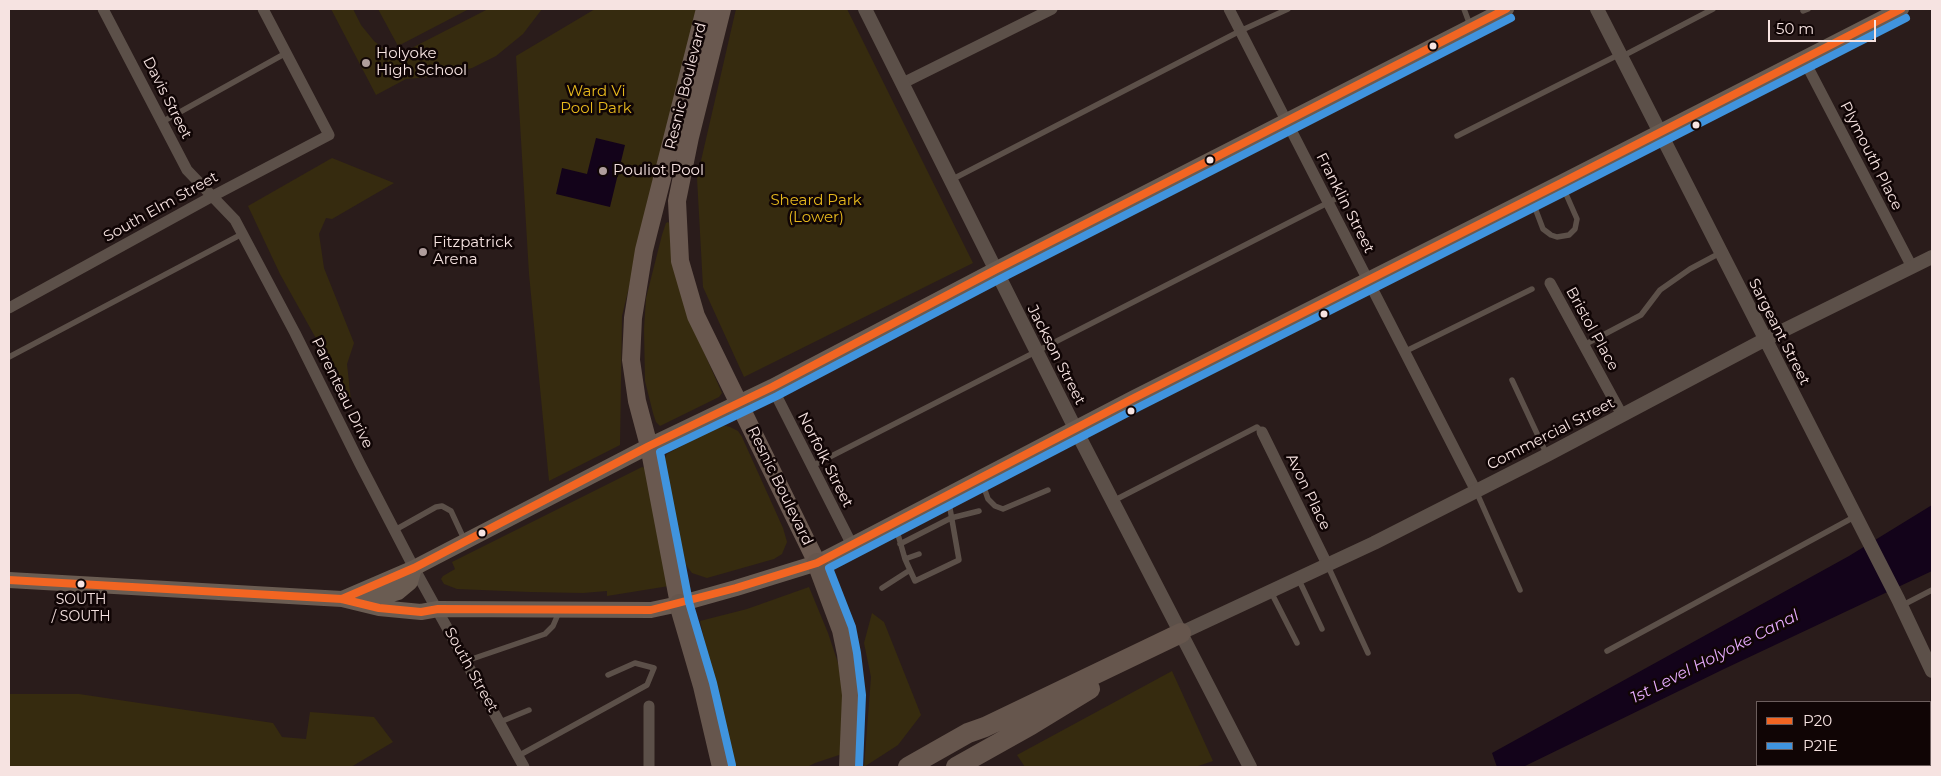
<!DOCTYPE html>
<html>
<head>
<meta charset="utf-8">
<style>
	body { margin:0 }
	#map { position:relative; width:1941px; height:776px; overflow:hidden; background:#2a1c1b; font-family:Montserrat,sans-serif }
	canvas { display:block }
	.frame { position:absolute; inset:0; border:10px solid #f6e3e1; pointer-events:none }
	.legend { position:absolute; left:1756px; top:701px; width:175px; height:65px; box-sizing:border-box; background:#100505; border:1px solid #6c5e5d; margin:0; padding:6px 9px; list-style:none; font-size:15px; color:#f6e3e1 }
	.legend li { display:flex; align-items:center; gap:10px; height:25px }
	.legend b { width:25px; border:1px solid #6c5e5d }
	.scale { position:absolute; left:1768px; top:20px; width:108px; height:22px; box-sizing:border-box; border:2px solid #f6e3e1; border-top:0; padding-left:6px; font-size:15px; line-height:18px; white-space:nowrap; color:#f6e3e1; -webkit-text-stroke:4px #100505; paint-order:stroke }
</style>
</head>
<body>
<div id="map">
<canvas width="1941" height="776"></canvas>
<div class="frame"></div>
<ul class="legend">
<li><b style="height:6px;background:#f26522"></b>P20</li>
<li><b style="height:6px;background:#4094de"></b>P21E</li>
</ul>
<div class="scale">50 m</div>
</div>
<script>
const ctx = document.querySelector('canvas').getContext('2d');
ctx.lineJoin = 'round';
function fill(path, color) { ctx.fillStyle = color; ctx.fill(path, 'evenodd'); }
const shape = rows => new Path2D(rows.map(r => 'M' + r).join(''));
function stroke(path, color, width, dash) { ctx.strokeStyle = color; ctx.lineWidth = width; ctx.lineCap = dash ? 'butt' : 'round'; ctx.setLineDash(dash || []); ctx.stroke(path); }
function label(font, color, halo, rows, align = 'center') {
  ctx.font = font + ' Montserrat,sans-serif'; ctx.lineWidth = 5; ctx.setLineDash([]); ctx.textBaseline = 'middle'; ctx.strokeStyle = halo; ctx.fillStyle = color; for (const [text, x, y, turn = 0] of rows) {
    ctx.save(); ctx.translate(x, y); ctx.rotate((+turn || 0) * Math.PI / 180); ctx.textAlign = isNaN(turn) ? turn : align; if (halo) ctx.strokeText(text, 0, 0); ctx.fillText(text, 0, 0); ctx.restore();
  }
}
const green = shape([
	[331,9,353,9,361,25,374,41,385,50,398,55,488,9,542,9,523,34,496,56,472,68,441,76,406,79,376,95],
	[378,9,469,9,398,46],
	[595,9,697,9,622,316,620,445,549,481,529,274,516,56],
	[736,9,847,9,973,263,744,377,703,287,697,178],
	[332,158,394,183,332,219,326,218,319,234,324,268,354,343,347,364,351,401,280,274,248,206],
	[668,222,670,224,695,332,722,393,719,397,660,426,656,422,653,413,645,381,644,329,646,298,662,235,666,223],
	[722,425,730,427,738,431,742,437,783,528,787,542,782,554,774,559,707,578,692,573,686,565,664,470,664,460,667,454,674,450],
	[642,467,645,468,669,586,607,596,607,591,583,593,530,592,457,589,444,584,441,579,443,576,455,569,452,562],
	[809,587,828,633,838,663,842,685,842,754,815,763,807,767,734,767,700,621,747,609],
	[872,613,884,622,921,715,898,745,864,767,871,677,864,643],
	[1172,671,1213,761,1195,767,1025,767,1017,755],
	[9,694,79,694,273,723,282,737,306,739,310,712,374,717,393,742,351,767,9,767]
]);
const water = shape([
	[596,138,625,145,610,207,556,194,562,168,587,174],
	[1932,505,1932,571,1724,669,1523,767,1497,767,1492,753,1849,556]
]);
const service = shape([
	[1464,9,1470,25],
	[1803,11,1808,9],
	[1621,57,1713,9],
	[162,122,286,53],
	[1457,136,1620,54],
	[951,180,1240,31,1288,9],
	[1532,200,1543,229,1551,235,1557,237,1569,235,1575,229,1577,219,1562,185],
	[1584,345,1641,315,1660,290,1690,269,1720,253],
	[1404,352,1532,289],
	[9,357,242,234],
	[1512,380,1547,455],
	[812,466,1347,193],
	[981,479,988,499,995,506,1003,509,1048,490],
	[1476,491,1520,590],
	[1113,501,1257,427,1262,432],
	[895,524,905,559,915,581,959,560,948,497],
	[395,530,436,507,442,506,451,511,464,539],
	[900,544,951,518,979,511],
	[905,559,919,554],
	[1327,564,1368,653],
	[1298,578,1322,629],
	[882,588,910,570],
	[1271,592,1297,643],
	[1901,606,1932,590],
	[1607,651,1856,516],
	[466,661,545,634,553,626,559,612],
	[500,722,529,710],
	[518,756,647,685,654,668,635,663,608,675]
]);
const minor = shape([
	[103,9,187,170,235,220,295,333,360,464,414,568,524,767],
	[1229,9,1476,491],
	[1803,58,1912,267],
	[903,83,1052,9],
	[1550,283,1622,415],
	[9,308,211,197,329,135,263,9],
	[772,387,852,545],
	[1262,432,1327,564],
	[649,767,649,706]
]);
const tertiary = shape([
	[865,9,1083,444,1250,767],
	[1597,9,1898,599,1932,671],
	[1181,633,1374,543,1547,455,1764,340,1932,257]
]);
const secondary = shape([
	[9,580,342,599,379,608,421,612,438,609,651,610,679,604,736,588,817,563,852,545,1134,398,1561,183,1901,9],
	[342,599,414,568,649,446,772,387,995,270,1506,9],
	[360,599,374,599,398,592,410,582,414,568]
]);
const primary = shape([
	[722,9,690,137,677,201,680,261,696,316,817,563],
	[679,604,649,446,637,401,631,360,633,318,644,250,705,9]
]);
const motorway = shape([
	[817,563,842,630,847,654,852,695,849,767],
	[679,604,703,686,722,767],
	[908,767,968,733,985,727,1181,633],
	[956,767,1031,725,1090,689]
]);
const bus1 = shape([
	[9,580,342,599,379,608,421,612,438,609,651,610,736,588,817,563,1134,398,1561,183,1901,9],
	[342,599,414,568,649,446,772,387,995,270,1506,9]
]);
const bus2 = shape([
	[732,765,713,683,689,602,660,452,777,396,1000,279,1511,18],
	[859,767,862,695,857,653,852,627,829,568,1139,407,1565,192,1906,18]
]);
const markers = [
	[1433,46,4.5,"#f6e3e1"],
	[366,63,5,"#af9d9c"],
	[1696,125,4.5,"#f6e3e1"],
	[1210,160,4.5,"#f6e3e1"],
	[603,171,5,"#af9d9c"],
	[423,252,5,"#af9d9c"],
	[1324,314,4.5,"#f6e3e1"],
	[1131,411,4.5,"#f6e3e1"],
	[482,533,4.5,"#f6e3e1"],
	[81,584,4.5,"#f6e3e1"]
];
const busNames = [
	["SOUTH",81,600],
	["/ SOUTH",81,617]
];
const poiNames = [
	["Holyoke",376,54],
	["High School",376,71],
	["Pouliot Pool",613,171],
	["Fitzpatrick",433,243],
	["Arena",433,260]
];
const streetNames = [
	["Resnic Boulevard",686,86,-76],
	["Davis Street",167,98,63],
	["Plymouth Place",1871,156,63],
	["Franklin Street",1345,203,63],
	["South Elm Street",161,207,-29],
	["Bristol Place",1592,329,61],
	["Sargeant Street",1779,332,63],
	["Jackson Street",1056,355,63],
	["Parenteau Drive",342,393,64],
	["Commercial Street",1551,434,-27],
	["Norfolk Street",825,460,63],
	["Resnic Boulevard",780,486,64],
	["Avon Place",1308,492,64],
	["South Street",471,670,61]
];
const parkNames = [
	["Ward Vi",596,92],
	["Pool Park",596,109],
	["Sheard Park",816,201],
	["(Lower)",816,218]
];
const waterNames = [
	["1st Level Holyoke Canal",1715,657,-27]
];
fill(green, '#362b0f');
fill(water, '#13031a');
stroke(service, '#5c5049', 5.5);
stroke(minor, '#5c5049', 11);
stroke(tertiary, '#5c5049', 14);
stroke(secondary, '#6a5c52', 16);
stroke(primary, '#6a5950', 18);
stroke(motorway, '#66564d', 20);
stroke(bus1, '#f26522', 8);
stroke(bus2, '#4094de', 8);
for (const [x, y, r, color] of markers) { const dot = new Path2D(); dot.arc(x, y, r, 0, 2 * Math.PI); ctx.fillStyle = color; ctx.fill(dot); stroke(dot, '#100505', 2); }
label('14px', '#f6e3e1', '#100505', busNames);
label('15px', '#f6e3e1', '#100505', poiNames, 'left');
label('15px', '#f6e3e1', '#100505', streetNames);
label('15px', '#e7b91d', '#100505', parkNames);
label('italic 16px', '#e8adff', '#100505', waterNames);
</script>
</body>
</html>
